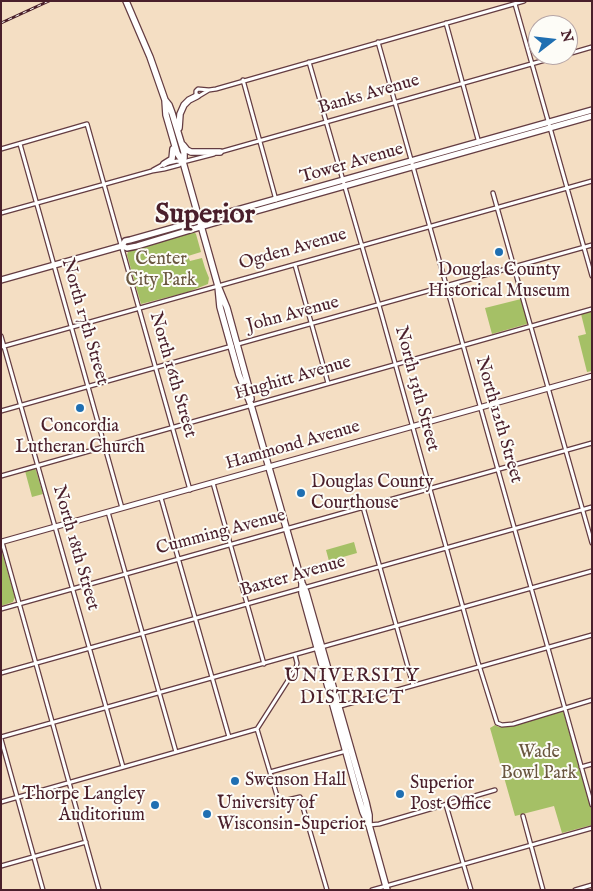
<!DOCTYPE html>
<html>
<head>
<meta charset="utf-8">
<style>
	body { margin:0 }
	#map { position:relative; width:593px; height:891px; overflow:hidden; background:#f4dec3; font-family:"IM FELL English",serif }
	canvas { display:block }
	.frame { position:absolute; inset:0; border:2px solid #4a1f2b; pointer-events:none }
	.north { position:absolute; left:528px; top:15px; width:50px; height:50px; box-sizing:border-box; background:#fdfcf7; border:1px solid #b5a4a5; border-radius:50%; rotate:74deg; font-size:14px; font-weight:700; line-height:20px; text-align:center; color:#4a1f2b }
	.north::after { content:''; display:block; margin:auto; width:18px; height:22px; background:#1f6fb2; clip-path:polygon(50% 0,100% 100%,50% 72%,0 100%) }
</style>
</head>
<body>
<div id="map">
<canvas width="593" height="891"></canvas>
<div class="frame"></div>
<div class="north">N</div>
</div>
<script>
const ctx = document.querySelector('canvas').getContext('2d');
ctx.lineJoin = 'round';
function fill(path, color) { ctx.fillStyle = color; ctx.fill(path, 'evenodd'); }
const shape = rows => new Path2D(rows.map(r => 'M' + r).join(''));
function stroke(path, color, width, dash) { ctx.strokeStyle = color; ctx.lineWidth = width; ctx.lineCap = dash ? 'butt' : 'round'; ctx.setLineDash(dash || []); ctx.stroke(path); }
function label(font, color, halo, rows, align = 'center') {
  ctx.font = font + ' "IM FELL English",serif'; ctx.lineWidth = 4; ctx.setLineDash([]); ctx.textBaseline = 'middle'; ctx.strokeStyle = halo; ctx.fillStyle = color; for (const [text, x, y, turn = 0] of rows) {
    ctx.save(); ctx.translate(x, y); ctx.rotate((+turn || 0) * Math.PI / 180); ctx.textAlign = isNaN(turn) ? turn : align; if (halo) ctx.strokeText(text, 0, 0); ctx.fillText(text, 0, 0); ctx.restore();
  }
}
const green = shape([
	[190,232,194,232,196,234,201,252,188,256,190,261,202,258,205,268,209,278,208,284,188,292,141,304,127,255,128,252,146,245],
	[521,299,527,320,527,324,492,334,485,308],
	[592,311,592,371,587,372,578,336,586,334,581,314],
	[34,468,36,470,43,494,32,497,25,471],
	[354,542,357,553,329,561,326,550],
	[1,549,15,597,13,602,1,606],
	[560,712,563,712,564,714,592,812,592,825,562,833,554,806,515,816,490,728,495,725,499,727,507,726]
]);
const street = shape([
	[515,4,592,276],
	[446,23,479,143],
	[378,42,592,805],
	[568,54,592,47],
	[309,62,380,309,478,662,497,723,502,725,513,724,592,700],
	[243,80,276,200],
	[209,90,198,89,196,91,196,94,197,96,199,96,209,90,216,89,524,1],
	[20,144,122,508],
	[1,149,87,124,190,490],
	[220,152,563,55],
	[153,170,164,164,177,161,182,162],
	[493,193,592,543],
	[1,213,152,171,164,169,179,165,183,162,214,154],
	[295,265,328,383],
	[1,336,123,767],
	[238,344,592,245],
	[1,347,592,181],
	[1,411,232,346],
	[1,476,592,309],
	[213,483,264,664],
	[161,498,229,737],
	[363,507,413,685],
	[108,512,176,752],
	[2,542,99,890],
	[1,609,592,443],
	[1,673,592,507],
	[337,707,592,635],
	[257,729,278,799,283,801,300,797,327,890],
	[257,729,296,668,297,663,295,655],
	[1,737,592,571],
	[1,739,43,890],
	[581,767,592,764],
	[270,772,346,751],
	[1,802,257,729],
	[446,805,471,890],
	[523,816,543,890],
	[369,825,379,824,495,790],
	[1,866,86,842],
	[372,890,592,828],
	[575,890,592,885]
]);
const secondary = shape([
	[1,542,592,376]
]);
const primary = shape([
	[122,246,127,248,137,246,210,224,592,116],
	[1,280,122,246,125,241,130,240,592,110]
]);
const highway = shape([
	[126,1,150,57,165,100,169,105,172,113,184,152,184,158,183,162],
	[165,100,166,115,177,153,183,162,218,286,227,308,249,388,251,399],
	[179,128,180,114,184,105,189,100,197,96],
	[183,145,187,150,191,152,220,152],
	[164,164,172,159,173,149],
	[218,286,220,307,239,375,251,405,302,583,306,592,366,802,369,815,369,825],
	[302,584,302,593,357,792,363,812,369,825,387,890]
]);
const rail = shape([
	[1,23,49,1]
]);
const markers = [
	[499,252,5,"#1f6fb2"],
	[80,408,5,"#1f6fb2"],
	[301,493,5,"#1f6fb2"],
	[235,781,5,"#1f6fb2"],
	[400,794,5,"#1f6fb2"],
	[155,805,5,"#1f6fb2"],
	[207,814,5,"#1f6fb2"]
];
const streetNames = [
	["Banks Avenue",369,95,-16],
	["Tower Avenue",352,164,-16],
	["Ogden Avenue",293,250,-16],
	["John Avenue",293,315,-15],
	["North 17th Street",84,322,74],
	["North 16th Street",172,375,74],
	["Hughitt Avenue",293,379,-16],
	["North 13th Street",416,389,75],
	["North 12th Street",498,420,74],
	["Hammond Avenue",293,446,-16],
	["Cumming Avenue",221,533,-15],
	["North 18th Street",75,548,74],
	["Baxter Avenue",293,577,-16]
];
const parkNames = [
	["Center",161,260],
	["City Park",161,281],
	["Wade",539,753],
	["Bowl Park",539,774]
];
const poiNames = [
	["Douglas County",499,271,"center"],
	["Historical Museum",499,292,"center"],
	["Concordia",80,427,"center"],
	["Lutheran Church",80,448,"center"],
	["Douglas County",311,483],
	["Courthouse",311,504],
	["Swenson Hall",245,781],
	["Superior",410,784],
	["Post Office",410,805],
	["Thorpe Langley",145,795,"right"],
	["Auditorium",145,816,"right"],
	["University of",217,804],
	["Wisconsin-Superior",217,825]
];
const neighbourhoodNames = [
	["UNIVERSITY",352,677],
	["DISTRICT",352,699]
];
const townNames = [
	["Superior",205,216]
];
fill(green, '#a5c066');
stroke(street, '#643c42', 5.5);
stroke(secondary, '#643c42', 7);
stroke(primary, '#643c42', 8);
stroke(highway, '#643c42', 8);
stroke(street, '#fff', 3);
stroke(secondary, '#fff', 4.5);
stroke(primary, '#fff', 5);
stroke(highway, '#fff', 5.5);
stroke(rail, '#4a1f2b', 3);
stroke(rail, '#fdfcf7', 1, [4]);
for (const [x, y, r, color] of markers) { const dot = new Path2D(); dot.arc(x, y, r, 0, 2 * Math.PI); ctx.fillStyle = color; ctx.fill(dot); stroke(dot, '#fdfcf7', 2); }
label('18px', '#4a1f2b', '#fdfcf7', streetNames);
label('18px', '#6a5740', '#fdfcf7', parkNames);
label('18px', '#4a1f2b', '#fdfcf7', poiNames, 'left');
ctx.letterSpacing = '1px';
label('19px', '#4a1f2b', '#fdfcf7', neighbourhoodNames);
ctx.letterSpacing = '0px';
label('bold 28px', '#4a1f2b', '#fdfcf7', townNames);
</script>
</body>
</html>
